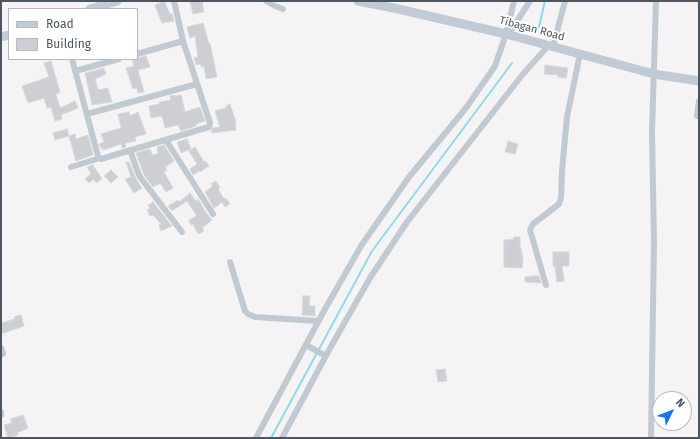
<!DOCTYPE html>
<html>
<head>
<meta charset="utf-8">
<style>
	body { margin:0 }
	#map { position:relative; width:700px; height:439px; overflow:hidden; background:#f5f3f3; font-family:"Fira Sans",sans-serif }
	canvas { display:block }
	.frame { position:absolute; inset:0; border:2px solid #4a5661; pointer-events:none }
	.legend { position:absolute; left:8px; top:8px; width:130px; height:52px; box-sizing:border-box; background:#fff; border:1px solid #b7bbc0; margin:0; padding:5px 7px; list-style:none; font-size:12px; color:#4a5661 }
	.legend li { display:flex; align-items:center; gap:8px; height:20px }
	.legend b { width:20px; border:1px solid #b7bbc0 }
	.north { position:absolute; left:652px; top:391px; width:40px; height:40px; box-sizing:border-box; background:#fff; border:1px solid #b7bbc0; border-radius:50%; rotate:47deg; font-size:11px; font-weight:700; line-height:16px; text-align:center; color:#4a5661 }
	.north::after { content:''; display:block; margin:auto; width:14px; height:18px; background:#1a73e8; clip-path:polygon(50% 0,100% 100%,50% 72%,0 100%) }
</style>
</head>
<body>
<div id="map">
<canvas width="700" height="439"></canvas>
<div class="frame"></div>
<ul class="legend">
<li><b style="height:5px;background:#c1cbd6"></b>Road</li>
<li><b style="height:11px;background:#cdcfd5"></b>Building</li>
</ul>
<div class="north">N</div>
</div>
<script>
const ctx = document.querySelector('canvas').getContext('2d');
ctx.lineJoin = 'round';
const shape = rows => new Path2D(rows.map(r => 'M' + r).join(''));
function stroke(path, color, width, dash) { ctx.strokeStyle = color; ctx.lineWidth = width; ctx.lineCap = dash ? 'butt' : 'round'; ctx.setLineDash(dash || []); ctx.stroke(path); }
function fill(path, color) { ctx.fillStyle = color; ctx.fill(path, 'evenodd'); }
function label(font, color, halo, rows, align = 'center') {
  ctx.font = font + ' "Fira Sans",sans-serif'; ctx.lineWidth = 3.5; ctx.setLineDash([]); ctx.textBaseline = 'middle'; ctx.strokeStyle = halo; ctx.fillStyle = color; for (const [text, x, y, turn = 0] of rows) {
    ctx.save(); ctx.translate(x, y); ctx.rotate((+turn || 0) * Math.PI / 180); ctx.textAlign = isNaN(turn) ? turn : align; if (halo) ctx.strokeText(text, 0, 0); ctx.fillText(text, 0, 0); ctx.restore();
  }
}
const stream = shape([
	[539,27,545,1],
	[271,438,372,251,512,63]
]);
const building = shape([
	[164,1,170,14,172,14,174,21,162,23,155,5,164,1],
	[190,1,202,1,204,12,193,14,190,1],
	[203,23,209,44,210,43,217,77,206,79,204,66,201,67,201,64,196,65,194,58,198,57,195,36,190,38,187,27,203,23],
	[146,56,150,67,138,70,144,92,138,93,137,88,133,89,126,68,134,66,132,59,146,56],
	[51,61,60,92,56,94,60,108,75,101,78,108,61,115,62,119,55,121,51,107,47,108,44,98,28,103,22,86,49,77,44,63,51,61],
	[545,65,568,68,566,78,558,77,558,75,544,74,545,65],
	[104,68,106,74,95,79,98,90,108,88,112,102,92,105,85,73,104,68],
	[181,95,185,112,200,107,205,121,196,124,196,126,181,131,178,125,165,128,162,116,151,118,149,106,159,104,159,102,171,100,170,96,181,95],
	[230,104,234,117,235,117,236,130,212,133,211,131,213,128,220,127,215,111,226,108,226,106,230,104],
	[129,112,130,116,138,112,146,134,135,137,136,141,125,143,126,147,122,148,121,144,103,150,103,148,101,148,99,144,104,142,101,134,121,128,118,114,129,112],
	[67,129,69,136,55,140,53,133,67,129],
	[75,134,76,139,88,135,93,155,76,161,69,136,75,134],
	[187,139,191,149,181,153,177,142,187,139],
	[508,141,518,144,515,154,505,152,508,141],
	[164,145,174,161,165,167,167,170,164,172,173,188,166,192,160,183,153,187,144,175,136,153,150,149,152,155,158,154,157,147,164,145],
	[195,147,204,162,205,161,209,166,200,172,199,171,193,175,190,169,197,164,189,151,195,147],
	[126,162,129,162,136,179,142,188,134,193,125,179,131,177,126,162],
	[93,165,102,179,96,183,94,179,89,183,85,179,91,174,87,167,93,165],
	[111,170,118,177,111,183,104,176,111,170],
	[216,181,220,188,218,189,224,199,226,198,230,204,225,207,222,202,214,208,206,194,205,192,213,186,211,184,216,181],
	[190,193,196,201,198,199,204,209,203,209,212,220,202,228,204,231,198,234,193,224,191,225,189,220,197,216,187,201,172,211,168,206,178,200,179,202,190,193],
	[153,202,172,226,161,231,159,225,161,224,153,215,150,216,147,210,150,208,148,205,153,202],
	[514,237,520,237,520,249,521,248,523,259,522,268,504,267,504,240,514,239,514,237],
	[553,252,569,252,569,266,562,266,564,281,557,282,555,266,553,266,553,252],
	[532,276,539,276,541,283,525,282,525,277,532,276],
	[303,296,310,296,309,306,315,306,315,316,302,315,303,296],
	[21,315,24,326,1,334,1,323,15,319,14,317,21,315],
	[445,369,447,381,438,382,436,370,445,369],
	[23,415,28,428,17,433,18,435,8,438,4,425,12,423,10,419,23,415]
]);
const minor = shape([
	[266,1,275,6,283,9],
	[508,35,530,1],
	[553,47,565,1],
	[137,54,183,41],
	[72,59,98,156,101,159,209,127,210,123,183,41,174,1],
	[75,71,119,59],
	[87,114,197,84],
	[697,116,699,101],
	[166,140,213,214],
	[130,150,137,170,140,177,182,232],
	[71,167,100,158],
	[230,262,245,311,248,314,255,317,318,321],
	[546,285,530,230,533,224,559,204,561,198,562,171,567,117,580,54],
	[306,345,326,356],
	[1,348,3,354],
	[1,412,1,415],
	[256,438,325,309,361,246,409,177,466,108,495,66,506,34,514,1],
	[282,438,329,350,370,278,407,222,523,74,548,46],
	[651,438,654,242,652,132,656,1]
]);
const secondary = shape([
	[358,1,394,8,506,34,654,74,699,81],
	[90,9,117,1],
	[1,37,9,35]
]);
const streetNames = [
	["Tibagan Road",532,29,15]
];
stroke(stream, '#90daee', 2);
fill(building, '#cdcfd5');
stroke(building, '#d7d9de', 1);
stroke(minor, '#c1cad2', 6);
stroke(secondary, '#c1cbd6', 9);
label('11px', '#4a5661', '#fff', streetNames);
</script>
</body>
</html>
